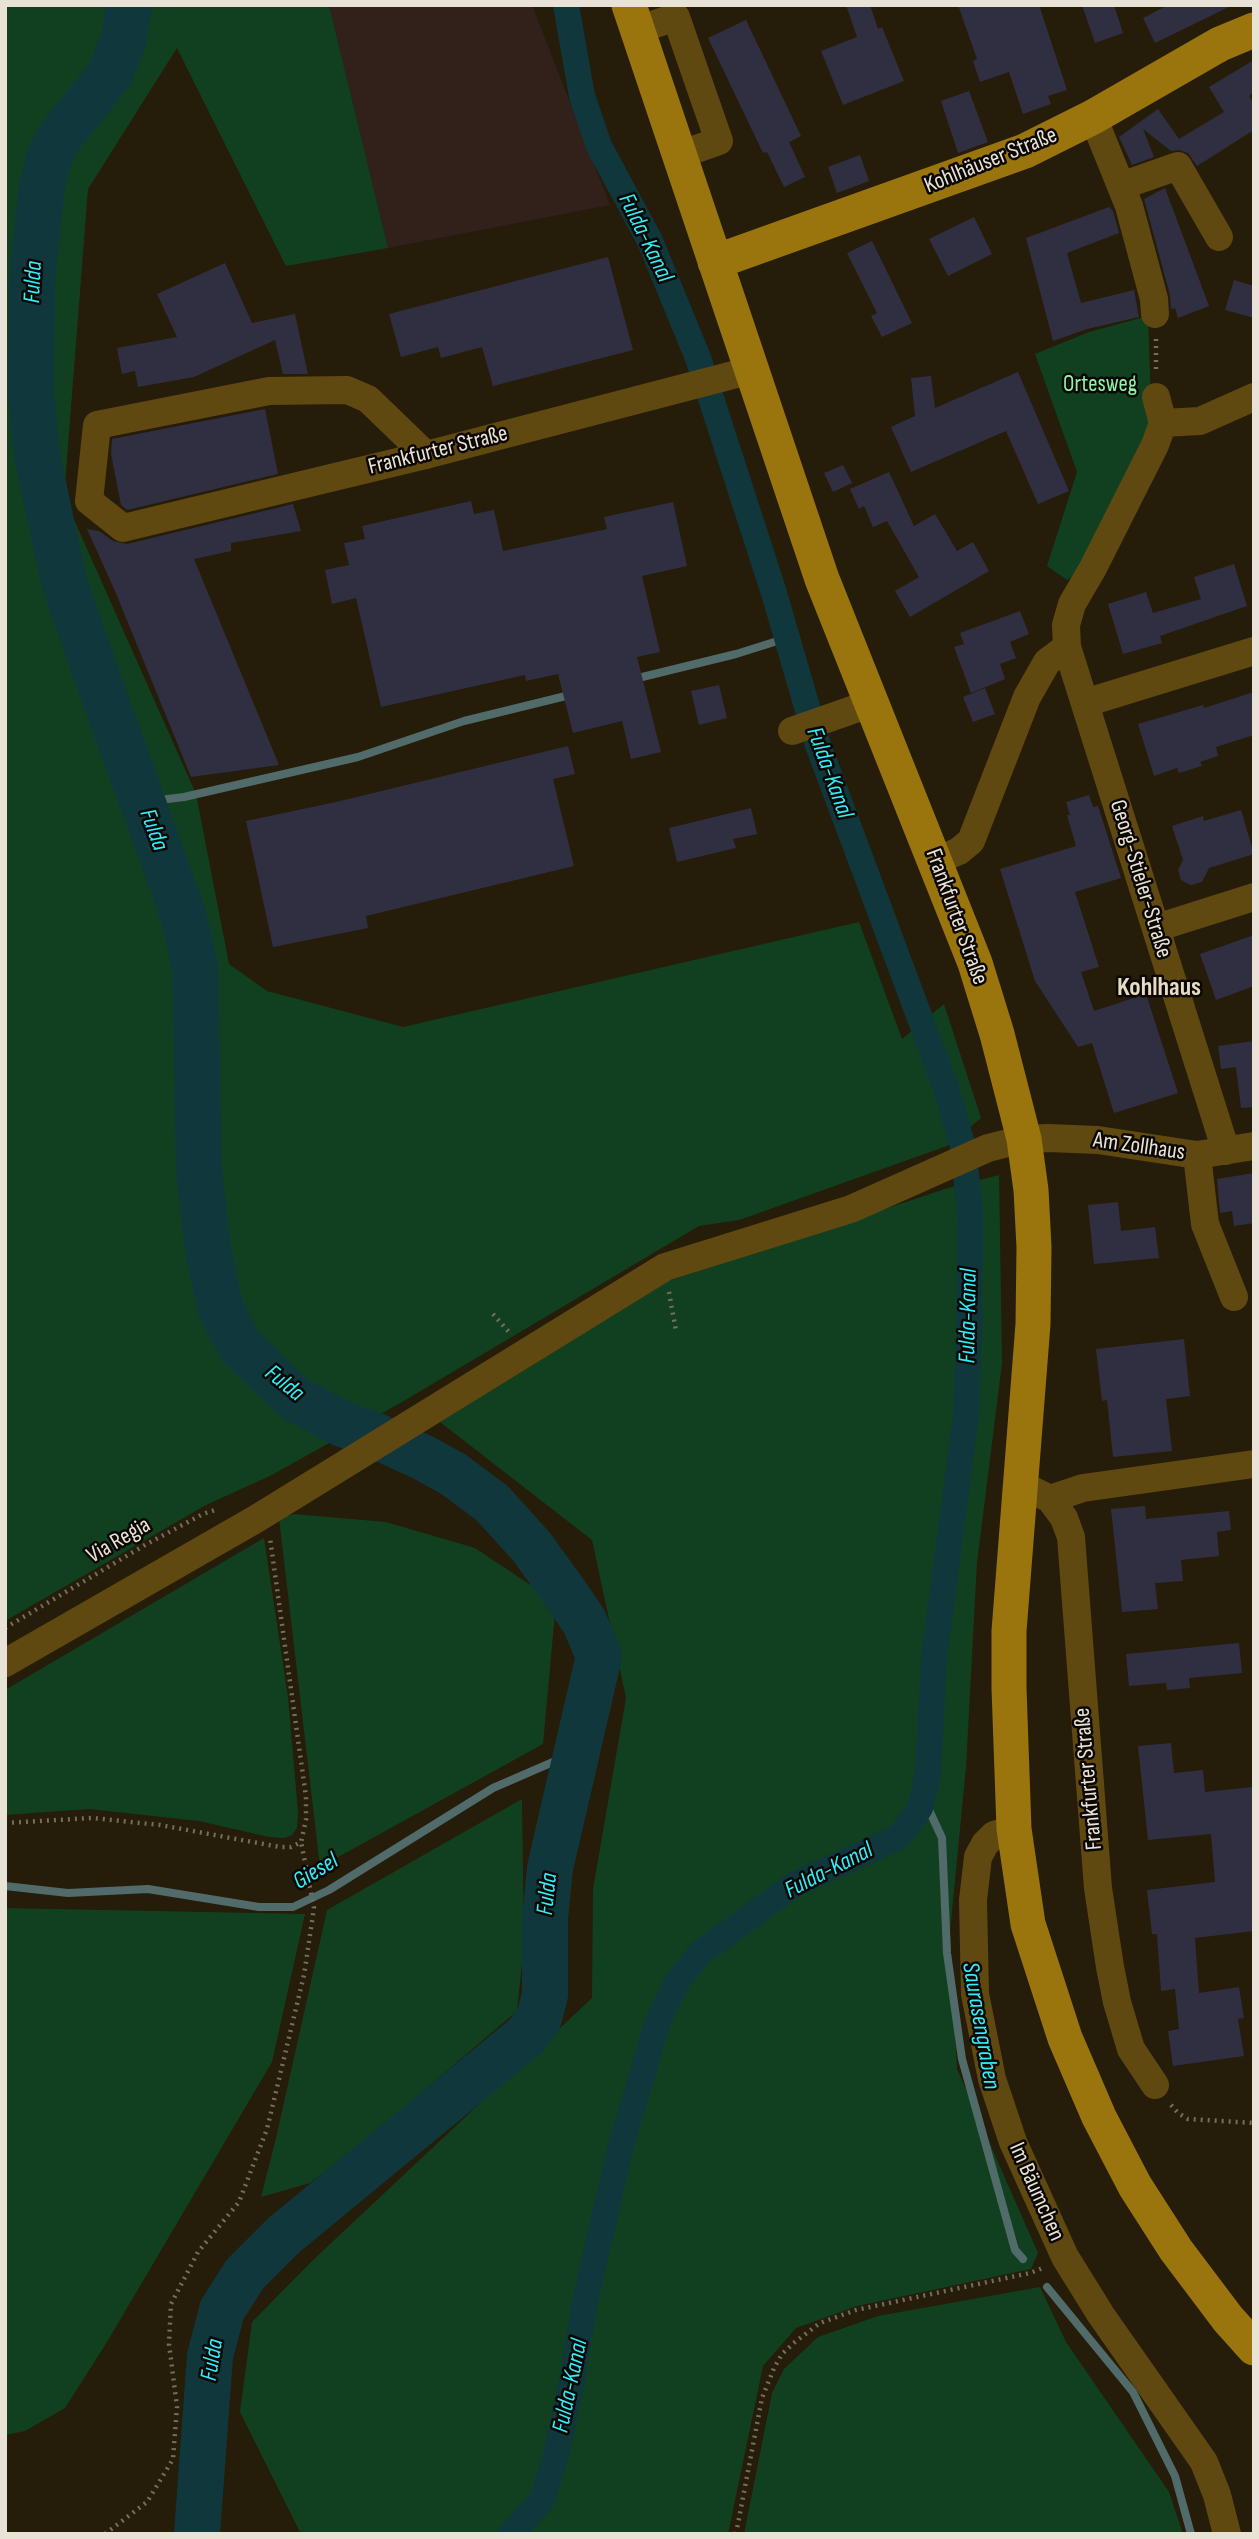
<!DOCTYPE html>
<html>
<head>
<meta charset="utf-8">
<style>
	body { margin:0 }
	#map { position:relative; width:1259px; height:2539px; overflow:hidden; background:#251c0a; font-family:"Sofia Sans Condensed",sans-serif }
	canvas { display:block }
	.frame { position:absolute; inset:0; border:7px solid #e8e2d7; pointer-events:none }
</style>
</head>
<body>
<div id="map">
<canvas width="1259" height="2539"></canvas>
<div class="frame"></div>
</div>
<script>
const ctx = document.querySelector('canvas').getContext('2d');
ctx.lineJoin = 'round';
function fill(path, color) { ctx.fillStyle = color; ctx.fill(path, 'evenodd'); }
const shape = rows => new Path2D(rows.map(r => 'M' + r).join(''));
function stroke(path, color, width, dash) { ctx.strokeStyle = color; ctx.lineWidth = width; ctx.lineCap = dash ? 'butt' : 'round'; ctx.setLineDash(dash || []); ctx.stroke(path); }
function label(font, color, halo, rows, align = 'center') {
  ctx.font = font + ' "Sofia Sans Condensed",sans-serif'; ctx.lineWidth = 5; ctx.setLineDash([]); ctx.textBaseline = 'middle'; ctx.strokeStyle = halo; ctx.fillStyle = color; for (const [text, x, y, turn = 0] of rows) {
    ctx.save(); ctx.translate(x, y); ctx.rotate((+turn || 0) * Math.PI / 180); ctx.textAlign = isNaN(turn) ? turn : align; if (halo) ctx.strokeText(text, 0, 0); ctx.fillText(text, 0, 0); ctx.restore();
  }
}
const industrial = shape([
	[329,5,532,5,610,205,388,248]
]);
const green = shape([
	[5,5,329,5,388,248,286,266,177,48,88,189,64,497,196,794,229,964,267,991,403,1027,859,922,902,1039,944,1004,981,1118,947,1146,739,1220,699,1226,402,1402,272,1475,206,1505,5,1621],
	[1148,316,1152,431,1089,566,1067,580,1047,566,1077,472,1035,354,1089,332],
	[999,1175,1002,1363,977,1563,966,1767,950,1932,957,2069,1038,2253,1031,2269,857,2306,796,2328,763,2366,728,2534,301,2534,240,2412,252,2322,312,2261,592,1998,593,1889,626,1698,592,1540,440,1422,668,1281,945,1189],
	[294,1514,386,1522,475,1548,556,1602,543,1744,320,1867,279,1518],
	[264,1538,288,1697,298,1812,297,1828,292,1835,284,1838,269,1837,199,1821,89,1809,5,1815,5,1690],
	[522,1799,524,1944,517,2011,360,2145,310,2183,261,2197,276,2138,327,1910],
	[5,1908,305,1914,272,2062,107,2342,65,2408,25,2431,5,2435],
	[1040,2287,1066,2342,1169,2492,1183,2534,744,2534,772,2393,784,2369,818,2337,878,2316]
]);
const stream = shape([
	[634,679,736,654,787,638],
	[143,802,184,797,358,757,464,721,574,694],
	[923,1797,942,1838,947,1953,962,2059,1015,2250,1023,2259],
	[5,1886,68,1893,148,1889,259,1907,293,1907,329,1890,493,1788,576,1752],
	[1047,2287,1133,2392,1175,2476,1191,2534]
]);
const canal = shape([
	[511,2534,542,2500,555,2459,572,2381,585,2301,621,2145,657,2024,676,1983,700,1953,795,1884,899,1837,920,1808,928,1773,934,1658,966,1415,969,1340,970,1211,963,1147,946,1088,818,745,774,593,698,358,650,241,599,146,582,96,566,5]
]);
const river = shape([
	[129,5,124,38,110,74,62,134,50,154,42,184,32,281,31,393,37,456,64,582,95,671,183,914,195,967,199,1170,208,1250,220,1307,239,1345,294,1398,340,1423,374,1435,424,1458,453,1474,492,1503,531,1546,565,1593,584,1621,599,1656,550,1868,545,1919,545,1995,539,2018,527,2035,284,2235,245,2274,222,2310,210,2356,197,2534]
]);
const building = shape([
	[846,5,870,5,878,29,882,27,904,81,843,105,821,51,857,37],
	[958,5,1039,5,1067,90,1048,96,1051,104,1023,114,1009,72,980,82,973,61,977,59],
	[1082,5,1114,5,1123,33,1095,43],
	[1168,5,1233,5,1155,43,1143,18],
	[746,20,801,136,789,142,805,177,784,187,767,152,763,153,708,38],
	[1254,60,1254,91,1249,96,1254,104,1254,130,1197,166,1188,153,1179,150,1171,151,1143,129,1154,157,1132,165,1119,137,1158,109,1179,139,1224,112,1209,87],
	[969,91,988,142,958,153,941,101],
	[860,155,869,181,837,193,828,167],
	[1165,188,1209,306,1178,318,1175,308,1171,309,1170,295,1144,199],
	[1109,207,1113,211,1119,233,1067,253,1081,303,1134,290,1139,317,1087,329,1053,341,1026,238],
	[974,217,992,254,948,276,929,239],
	[872,241,912,323,882,337,871,316,877,313,847,253],
	[608,257,633,350,493,386,482,347,441,358,438,347,401,357,389,314],
	[225,263,252,323,295,314,308,374,283,374,275,340,194,377,138,387,135,371,122,374,117,348,177,337,157,294],
	[1234,280,1254,286,1254,318,1225,310],
	[1018,372,1069,491,1038,504,1006,431,911,472,891,427,915,416,911,378,931,376,935,408],
	[265,409,278,474,127,510,121,505,111,454,112,439],
	[843,465,852,483,833,492,824,473],
	[889,472,914,526,935,514,957,551,973,542,989,571,910,617,895,591,919,577,887,521,873,527,864,506,859,509,850,489],
	[471,501,474,514,494,510,503,551,607,529,604,517,673,502,687,566,642,576,660,652,637,657,661,752,631,759,622,721,573,733,558,674,526,681,525,675,381,707,356,598,332,604,325,570,349,565,344,543,365,539,362,526],
	[293,504,301,531,231,543,231,551,194,559,279,765,191,777,115,591,87,529,99,531,113,541,127,544],
	[1234,564,1247,606,1160,636,1162,643,1123,654,1108,604,1146,592,1153,613,1201,599,1194,577],
	[1020,611,1029,634,1010,642,1016,658,1000,664,1005,679,971,693,954,647,964,644,960,633],
	[719,685,727,718,699,725,691,691],
	[985,688,995,714,973,722,963,697],
	[1254,692,1254,735,1216,747,1218,756,1200,762,1202,766,1179,773,1177,768,1154,776,1138,724,1203,705,1204,708],
	[568,746,575,774,553,779,574,866,366,916,368,928,273,947,246,821,336,802],
	[1089,795,1093,807,1098,806,1121,878,1075,892,1099,967,1081,972,1094,1011,1146,994,1178,1093,1114,1113,1092,1043,1078,1047,1035,981,1000,869,1076,846,1067,815,1070,815,1066,802],
	[751,808,757,834,733,839,736,848,677,862,669,828],
	[1241,810,1254,854,1209,868,1202,882,1191,885,1181,880,1178,870,1183,860,1172,826,1203,816,1204,821],
	[1254,935,1254,986,1216,1000,1200,954],
	[1254,1041,1254,1107,1241,1108,1236,1067,1221,1069,1218,1046],
	[1254,1173,1254,1223,1234,1226,1232,1211,1220,1213,1217,1179],
	[1118,1202,1121,1231,1155,1227,1159,1258,1094,1264,1088,1205],
	[1184,1339,1190,1396,1166,1399,1172,1451,1113,1457,1107,1400,1102,1401,1096,1349],
	[1145,1506,1146,1519,1229,1511,1231,1530,1217,1532,1219,1556,1181,1560,1183,1581,1155,1583,1158,1609,1122,1612,1111,1509],
	[1239,1643,1242,1673,1189,1678,1190,1688,1167,1690,1166,1683,1129,1686,1126,1654],
	[1171,1743,1174,1773,1203,1770,1205,1792,1252,1787,1254,1801,1254,1931,1195,1938,1199,1993,1239,1987,1244,2018,1238,2019,1244,2056,1173,2066,1168,2031,1179,2029,1175,1989,1161,1991,1157,1934,1152,1934,1147,1890,1215,1882,1211,1834,1148,1840,1138,1746]
]);
const path = shape([
	[1156,339,1156,372],
	[669,1292,676,1331],
	[493,1314,510,1333],
	[5,1628,145,1545,203,1514,218,1509],
	[5,1823,92,1818,160,1825,280,1847,291,1847,301,1842,306,1820,306,1797,270,1538],
	[1171,2105,1178,2113,1188,2119,1254,2123],
	[105,2534,147,2502,173,2459,177,2407,169,2344,171,2304,198,2252,239,2202,267,2129,304,1975,314,1908,301,1842],
	[736,2534,762,2398,774,2368,782,2354,795,2342,820,2323,856,2310,1030,2273,1043,2268]
]);
const minor = shape([
	[637,30,676,17,719,141,679,155],
	[1093,117,1129,206,1154,299,1155,314],
	[1121,186,1178,166,1219,237],
	[1156,397,1163,423,1155,445,1093,568,1072,604,1066,625,1067,647,1226,1151],
	[1163,423,1200,421,1254,397],
	[426,455,368,399,347,390,269,391,97,425,89,501,123,528,426,455,752,370],
	[1085,703,1254,651],
	[792,731,872,703],
	[936,861,959,851,971,841,1027,697,1047,662,1067,647],
	[1156,928,1254,897],
	[1197,1155,1205,1224,1234,1297],
	[1021,1490,1036,1492,1050,1499,1064,1518,1071,1537,1098,1888,1110,1967,1117,2002,1131,2049,1155,2085],
	[1050,1499,1083,1488,1254,1464],
	[5,1663,256,1519,665,1267,851,1209,988,1148,1024,1139,1048,1138,1098,1140,1197,1155,1254,1146],
	[1014,1829,994,1835,985,1844,978,1857,973,1900,975,1994,992,2079,1013,2142,1065,2257,1101,2315,1204,2462,1217,2495,1227,2534]
]);
const major = shape([
	[629,5,822,579,975,963,997,1034,1024,1139,1031,1190,1034,1247,1033,1324,1009,1631,1009,1688,1014,1829,1028,1924,1065,2038,1099,2117,1135,2186,1176,2250,1228,2319,1254,2348],
	[715,262,1025,151,1093,117,1220,44,1254,30]
]);
const streetNames = [
	["Kohlhäuser Straße",991,161,-22],
	["Frankfurter Straße",438,451,-14],
	["Georg-Stieler-Straße",1140,879,73],
	["Frankfurter Straße",956,917,70],
	["Am Zollhaus",1139,1147,8],
	["Via Regia",119,1541,-30],
	["Frankfurter Straße",1089,1779,-95],
	["Im Bäumchen",1036,2192,66]
];
const parkNames = [
	["Ortesweg",1100,385]
];
const waterNames = [
	["Fulda-Kanal",645,238,64],
	["Fulda",34,282,-87],
	["Fulda-Kanal",829,773,70],
	["Fulda",153,830,70],
	["Fulda-Kanal",969,1316,-89],
	["Fulda",284,1384,39],
	["Fulda-Kanal",829,1871,-27],
	["Giesel",316,1872,-31],
	["Fulda",548,1894,-84],
	["Saurasengraben",980,2026,80],
	["Fulda",213,2360,-81],
	["Fulda-Kanal",571,2386,-78]
];
const quarterNames = [
	["Kohlhaus",1159,988]
];
fill(industrial, '#32201b');
fill(green, '#114021');
stroke(stream, '#516b6a', 8);
stroke(canal, '#10383c', 26);
stroke(river, '#10383c', 46);
fill(building, '#302f42');
stroke(path, '#756d5e', 4.5, [2, 5]);
stroke(minor, '#604911', 28);
stroke(major, '#9a740c', 35);
label('23px', '#e8e2d7', '#0b0703', streetNames);
label('23px', '#8ff4aa', '#0b0703', parkNames);
label('italic 24px', '#31eefd', '#0b0703', waterNames);
label('bold 26px', '#e7dbc4', '#0b0703', quarterNames);
</script>
</body>
</html>
